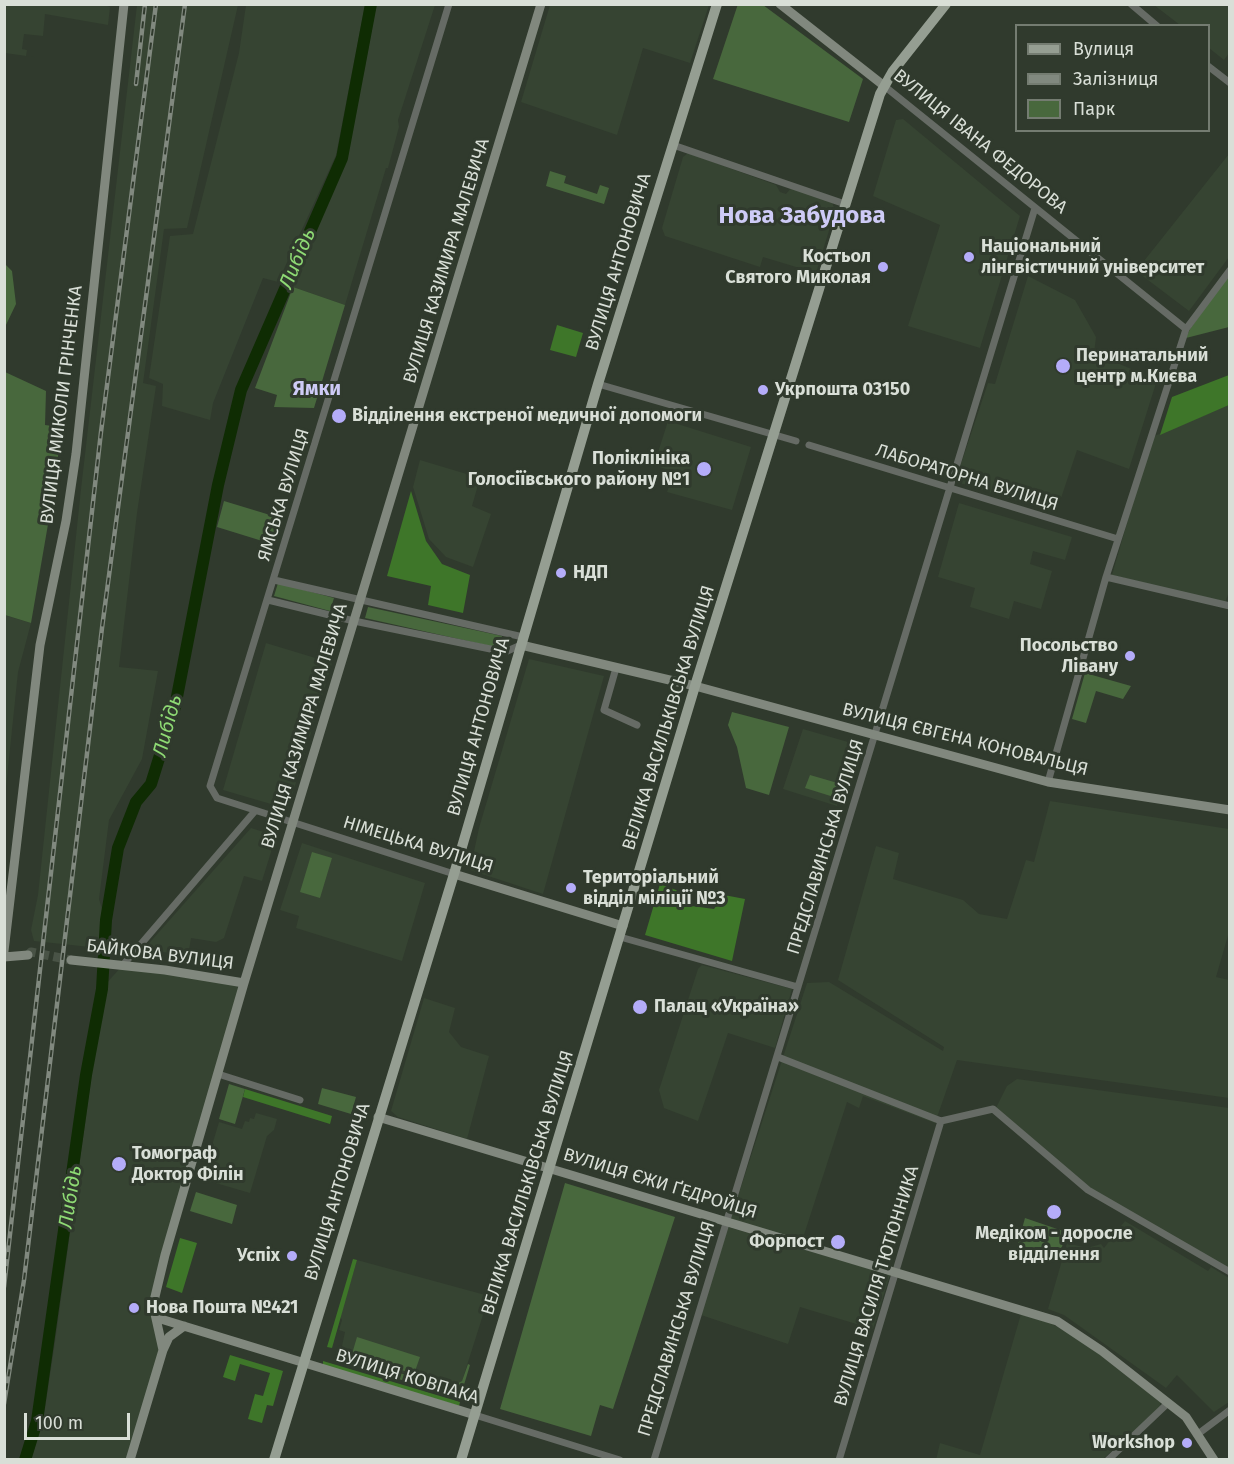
<!DOCTYPE html>
<html>
<head>
<meta charset="utf-8">
<style>
	body { margin:0 }
	#map { position:relative; width:1234px; height:1464px; overflow:hidden; background:#303a2d; font-family:"Fira Sans",sans-serif }
	canvas { display:block }
	.frame { position:absolute; inset:0; border:6px solid #d9dfd7; pointer-events:none }
	.legend { position:absolute; left:1015px; top:24px; width:195px; height:108px; box-sizing:border-box; background:#303a2d; border:2px solid #747c71; margin:0; padding:8px 10px; list-style:none; font-size:18px; color:#d9dfd7 }
	.legend li { display:flex; align-items:center; gap:12px; height:30px }
	.legend b { width:30px; border:2px solid #747c71 }
	.scale { position:absolute; left:24px; top:1413px; width:106px; height:27px; box-sizing:border-box; border:3px solid #d9dfd7; border-top:0; padding-left:8px; font-size:18px; line-height:21px; white-space:nowrap; color:#d9dfd7; -webkit-text-stroke:4px #303a2d; paint-order:stroke }
</style>
</head>
<body>
<div id="map">
<canvas width="1234" height="1464"></canvas>
<div class="frame"></div>
<ul class="legend">
<li><b style="height:8px;background:#959e92"></b>Вулиця</li>
<li><b style="height:8px;background:#81897f"></b>Залізниця</li>
<li><b style="height:16px;background:#48683d"></b>Парк</li>
</ul>
<div class="scale">100 m</div>
</div>
<script>
const ctx = document.querySelector('canvas').getContext('2d');
ctx.lineJoin = 'round';
function fill(path, color) { ctx.fillStyle = color; ctx.fill(path, 'evenodd'); }
const shape = rows => new Path2D(rows.map(r => 'M' + r).join(''));
function stroke(path, color, width, dash) { ctx.strokeStyle = color; ctx.lineWidth = width; ctx.lineCap = dash ? 'butt' : 'round'; ctx.setLineDash(dash || []); ctx.stroke(path); }
function label(font, color, halo, rows, align = 'center') {
  ctx.font = font + ' "Fira Sans",sans-serif'; ctx.lineWidth = 6; ctx.setLineDash([]); ctx.textBaseline = 'middle'; ctx.strokeStyle = halo; ctx.fillStyle = color; for (const [text, x, y, turn = 0] of rows) {
    ctx.save(); ctx.translate(x, y); ctx.rotate((+turn || 0) * Math.PI / 180); ctx.textAlign = isNaN(turn) ? turn : align; if (halo) ctx.strokeText(text, 0, 0); ctx.fillText(text, 0, 0); ctx.restore();
  }
}
const built = shape([
	[4,5,105,5,110,7,108,25,45,14,41,58,5,53],
	[24,34,43,36,41,58,26,56,27,50,22,49],
	[137,5,238,5,187,228,164,229,143,383,156,386,137,513,119,667,158,671,142,759,109,820,99,899,102,909,99,949,94,948,95,939,90,939,90,947,34,941,31,930,38,895,81,489],
	[246,5,365,5,336,155,278,282,263,278,213,403,210,420,162,406,163,384,149,378,170,236,193,234,239,53],
	[376,5,435,5,398,120,399,127,388,168,386,168,345,305,293,287,341,165,364,72],
	[550,5,709,5,690,63,643,48,617,135,521,102],
	[1154,5,1229,5,1229,53,1224,60,1209,48,1208,26,1180,25],
	[903,119,1020,216,980,348,908,326,940,225,873,196,896,120],
	[688,153,776,185,780,192,786,194,791,188,832,202,835,211,816,273,763,257,760,267,665,236,662,228,683,157],
	[1229,154,1229,257,1189,311,1136,271],
	[1028,276,1075,300,1096,337,1094,353,1157,380,1129,469,1077,450,1056,513,960,483,956,479,988,383,995,384],
	[1229,405,1230,589,1225,603,1112,575,1152,437],
	[668,421,751,447,732,510,667,492,674,472,654,465],
	[420,460,480,478,472,506,491,514,473,567,446,557,429,539,413,487],
	[959,503,1072,537,1065,560,1033,551,1030,564,1052,571,1041,609,1014,601,1009,619,970,607,975,588,938,577],
	[4,615,31,623,18,672,5,797],
	[266,643,332,663,288,809,223,790],
	[529,659,604,676,543,894,470,870,479,828],
	[803,729,855,744,837,806,783,789],
	[1050,801,1229,829,1229,932,1216,977,1229,980,1229,1098,957,1060,935,1123,863,1096,859,1108,847,1102,802,1241,734,1221,731,1218,807,983,829,982,943,1051,944,1047,838,980,876,846,899,853,893,879,963,900,979,914,1007,919,1026,860,1034,862],
	[251,828,276,836,262,881,244,876,224,938,216,942,191,938,188,956,144,949],
	[302,843,425,883,402,961,296,928,299,916,280,910],
	[123,965,244,983,154,1295,163,1350,130,1459,31,1460,44,1415,55,1342,92,1073,89,1073,103,987],
	[702,965,792,989,775,1048,728,1033,698,1121,664,1108,659,1090,698,969],
	[424,998,455,1008,449,1032,461,1047,489,1056,467,1139,398,1117,391,1111],
	[1017,1079,1229,1108,1229,1270,1091,1191,996,1108,1007,1086],
	[256,1113,277,1119,274,1130,267,1136,250,1193,202,1179,219,1122,242,1129,245,1121,249,1122,250,1118,254,1119],
	[1125,1221,1208,1271,1211,1267,1229,1278,1229,1402,1214,1412,1177,1375,1166,1388,1064,1315,1048,1309,1067,1243,1087,1248,1101,1244,1104,1248],
	[728,1227,890,1275,873,1329,800,1307,788,1344,701,1315],
	[357,1260,489,1296,462,1381,450,1388,346,1355,342,1346,345,1332,339,1330,342,1320,340,1316],
	[1021,1314,1050,1323,1077,1337,1160,1402,1160,1407,1103,1459,936,1460,940,1443,980,1455]
]);
const green = shape([
	[738,4,763,5,863,79,849,122,713,79],
	[550,171,566,176,564,183,597,194,600,185,609,188,604,204,546,186],
	[5,264,12,271,16,304,5,327],
	[1229,274,1229,327,1186,338,1190,329],
	[293,287,345,305,314,408,274,407,277,395,255,388],
	[5,372,46,391,45,425,60,427,57,472,31,623,5,615],
	[224,501,280,518,272,544,217,527],
	[278,583,334,598,330,611,274,596],
	[368,607,502,636,499,648,365,618],
	[1085,673,1131,686,1123,699,1096,691,1086,723,1072,719],
	[732,712,789,727,769,795,746,788,737,747,728,725],
	[810,775,841,784,837,798,805,788],
	[312,852,332,858,320,898,300,892],
	[229,1084,245,1089,235,1124,219,1119],
	[322,1088,356,1097,351,1114,318,1104],
	[565,1183,675,1217,613,1409,600,1405,591,1436,500,1409],
	[196,1192,237,1205,232,1224,190,1211],
	[1025,1218,1066,1232,1059,1258,1017,1247],
	[357,1337,420,1357,414,1374,352,1354],
	[341,1355,449,1388,462,1381,468,1364,470,1365,460,1398,340,1361]
]);
const forest = shape([
	[557,325,583,333,576,357,550,350],
	[1229,375,1229,405,1160,435,1172,397],
	[411,491,426,541,442,564,470,575,463,613,428,605,431,586,387,576],
	[660,884,676,890,692,906,714,909,724,895,745,899,732,961,645,935],
	[245,1089,332,1116,330,1124,243,1097],
	[180,1238,197,1243,182,1293,166,1287],
	[353,1259,357,1260,332,1348,327,1347],
	[230,1355,283,1371,273,1406,267,1405,262,1423,248,1419,255,1394,263,1396,270,1373,240,1364,235,1381,223,1377],
	[323,1361,460,1402,459,1406,323,1365]
]);
const river = shape([
	[25,1460,37,1421,86,1075,102,989,106,920,118,848,136,802,151,784,175,707,218,485,241,390,342,158,371,4]
]);
const secondaryTunnel = shape([
	[28,955,31,952,71,960]
]);
const street = shape([
	[449,4,210,786,217,798,454,874],
	[1131,4,1157,26],
	[1208,66,1230,83],
	[883,85,1186,329],
	[673,145,845,204],
	[598,384,796,441],
	[809,445,1118,539],
	[1106,577,1230,606],
	[274,580,523,637],
	[268,600,354,621,505,652,521,645],
	[616,668,604,710,637,725],
	[1048,782,1106,577,1186,329,1230,270],
	[620,937,798,987],
	[123,965,255,811],
	[778,1057,941,1121,993,1109,1088,1190,1230,1272],
	[218,1074,300,1100],
	[475,1415,620,1460],
	[1198,1434,1230,1410],
	[654,1460,1035,208],
	[839,1460,941,1121],
	[1108,1460,1168,1403]
]);
const secondary = shape([
	[780,4,883,85],
	[521,645,695,686,1048,782,1230,810],
	[454,874,623,926],
	[4,951,40,645,66,521,76,454,124,4],
	[4,957,28,955],
	[71,960,165,970,244,983],
	[378,1117,1057,1321,1102,1351,1186,1417,1214,1460],
	[155,1314,164,1320,475,1415],
	[163,1350,169,1337,184,1326],
	[130,1460,163,1350,153,1305,165,1255,244,983,541,4]
]);
const primary = shape([
	[274,1460,454,874,598,384,717,4],
	[461,1460,695,686,880,94,893,71,946,4]
]);
const rail = shape([
	[136,84,145,4],
	[4,1287,101,432,156,4],
	[4,1404,24,1280,102,628,185,4]
]);
const markers = [
	[969,257,6,"#b4acf9"],
	[883,267,6,"#b4acf9"],
	[1063,366,8,"#b4acf9"],
	[763,390,6,"#b4acf9"],
	[339,416,8,"#b4acf9"],
	[704,469,8,"#b4acf9"],
	[561,573,6,"#b4acf9"],
	[1130,656,6,"#b4acf9"],
	[571,888,6,"#b4acf9"],
	[640,1007,8,"#b4acf9"],
	[119,1164,8,"#b4acf9"],
	[1054,1212,8,"#b4acf9"],
	[838,1242,8,"#b4acf9"],
	[292,1256,6,"#b4acf9"],
	[134,1308,6,"#b4acf9"],
	[1187,1443,6,"#b4acf9"]
];
const streetNames = [
	["ВУЛИЦЯ ІВАНА ФЕДОРОВА",980,142,39],
	["ВУЛИЦЯ КАЗИМИРА МАЛЕВИЧА",447,261,-73],
	["ВУЛИЦЯ АНТОНОВИЧА",619,262,-73],
	["ВУЛИЦЯ МИКОЛИ ГРІНЧЕНКА",62,405,-83],
	["ЛАБОРАТОРНА ВУЛИЦЯ",967,478,17],
	["ЯМСЬКА ВУЛИЦЯ",284,495,-73],
	["ВЕЛИКА ВАСИЛЬКІВСЬКА ВУЛИЦЯ",669,718,-73],
	["ВУЛИЦЯ КАЗИМИРА МАЛЕВИЧА",305,726,-73],
	["ВУЛИЦЯ АНТОНОВИЧА",479,727,-74],
	["ВУЛИЦЯ ЄВГЕНА КОНОВАЛЬЦЯ",965,740,14],
	["НІМЕЦЬКА ВУЛИЦЯ",418,845,17],
	["ПРЕДСЛАВИНСЬКА ВУЛИЦЯ",826,847,-73],
	["БАЙКОВА ВУЛИЦЯ",160,955,7],
	["ВЕЛИКА ВАСИЛЬКІВСЬКА ВУЛИЦЯ",528,1183,-73],
	["ВУЛИЦЯ ЄЖИ ҐЕДРОЙЦЯ",660,1184,17],
	["ВУЛИЦЯ АНТОНОВИЧА",338,1192,-73],
	["ВУЛИЦЯ ВАСИЛЯ ТЮТЮННИКА",877,1286,-73],
	["ПРЕДСЛАВИНСЬКА ВУЛИЦЯ",677,1329,-73],
	["ВУЛИЦЯ КОВПАКА",407,1377,17]
];
const poiNames = [
	["Національний",981,247],
	["лінгвістичний університет",981,268],
	["Костьол",871,257,"right"],
	["Святого Миколая",871,278,"right"],
	["Перинатальний",1076,356],
	["центр м.Києва",1076,377],
	["Укрпошта 03150",775,390],
	["Відділення екстреної медичної допомоги",352,416],
	["Поліклініка",690,459,"right"],
	["Голосіївського району №1",690,480,"right"],
	["НДП",573,573],
	["Посольство",1118,646,"right"],
	["Лівану",1118,667,"right"],
	["Територіальний",583,878],
	["відділ міліції №3",583,899],
	["Палац «Україна»",654,1007],
	["Томограф",132,1154],
	["Доктор Філін",132,1175],
	["Медіком - доросле",1054,1234,"center"],
	["відділення",1054,1255,"center"],
	["Форпост",824,1242,"right"],
	["Успіх",280,1256,"right"],
	["Нова Пошта №421",146,1308],
	["Workshop",1175,1443,"right"]
];
const waterNames = [
	["Либідь",298,259,-67],
	["Либідь",168,726,-75],
	["Либідь",71,1197,-81]
];
const neighbourhoodNames = [
	["Ямки",317,389]
];
const districtNames = [
	["Нова Забудова",802,216]
];
fill(built, '#364432');
fill(green, '#48683d');
fill(forest, '#3e7629');
stroke(river, '#0f2c03', 12);
stroke(secondaryTunnel, '#495346', 9, [9, 4.5]);
stroke(street, '#666b65', 7);
stroke(secondary, '#81887e', 9);
stroke(primary, '#959e92', 10);
stroke(rail, '#81897f', 4.5);
stroke(rail, '#303a2d', 2, [7]);
for (const [x, y, r, color] of markers) { const dot = new Path2D(); dot.arc(x, y, r, 0, 2 * Math.PI); ctx.fillStyle = color; ctx.fill(dot); stroke(dot, '#303a2d', 2); }
label('18px', '#d9dfd7', '#303a2d', streetNames);
label('bold 18px', '#d9dfd7', '#303a2d', poiNames, 'left');
label('italic 20px', '#8eda74', '#303a2d', waterNames);
label('bold 20px', '#cecbf6', '#303a2d', neighbourhoodNames);
label('bold 24px', '#cecbf6', '#303a2d', districtNames);
</script>
</body>
</html>
